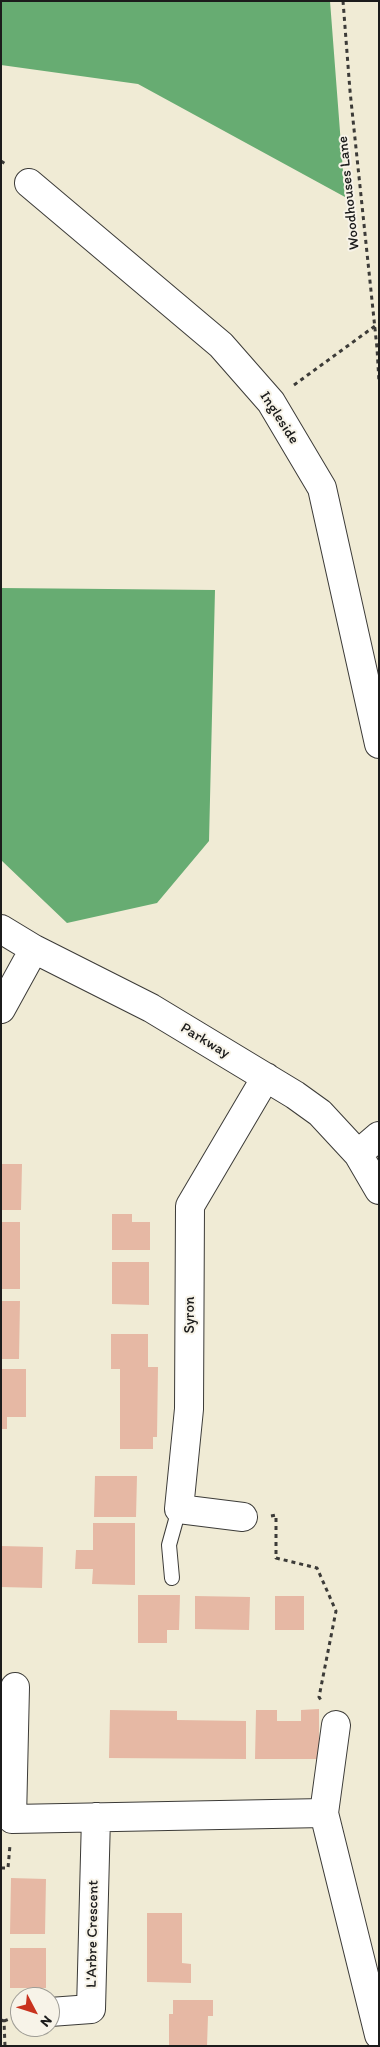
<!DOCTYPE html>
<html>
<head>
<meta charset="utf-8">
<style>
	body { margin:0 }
	#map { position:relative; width:380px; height:2047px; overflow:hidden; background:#f0ebd5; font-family:Itim,sans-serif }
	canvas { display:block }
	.frame { position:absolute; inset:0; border:2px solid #1c1c1c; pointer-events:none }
	.north { position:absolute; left:10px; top:1987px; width:50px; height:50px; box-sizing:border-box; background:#f7f3e8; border:1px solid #9f9d96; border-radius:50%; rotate:130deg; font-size:14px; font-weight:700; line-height:20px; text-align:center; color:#1c1c1c }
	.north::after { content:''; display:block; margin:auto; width:18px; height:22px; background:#c8321e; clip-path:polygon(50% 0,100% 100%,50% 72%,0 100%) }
</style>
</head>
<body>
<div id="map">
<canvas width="380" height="2047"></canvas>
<div class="frame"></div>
<div class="north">N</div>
</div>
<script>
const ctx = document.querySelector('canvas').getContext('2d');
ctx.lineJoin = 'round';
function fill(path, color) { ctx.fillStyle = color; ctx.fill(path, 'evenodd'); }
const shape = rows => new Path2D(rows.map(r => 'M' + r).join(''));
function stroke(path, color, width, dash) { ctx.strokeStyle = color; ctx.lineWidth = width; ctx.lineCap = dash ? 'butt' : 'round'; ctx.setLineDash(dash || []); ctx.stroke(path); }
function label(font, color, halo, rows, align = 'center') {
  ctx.font = font + ' Itim,sans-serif'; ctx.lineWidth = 4; ctx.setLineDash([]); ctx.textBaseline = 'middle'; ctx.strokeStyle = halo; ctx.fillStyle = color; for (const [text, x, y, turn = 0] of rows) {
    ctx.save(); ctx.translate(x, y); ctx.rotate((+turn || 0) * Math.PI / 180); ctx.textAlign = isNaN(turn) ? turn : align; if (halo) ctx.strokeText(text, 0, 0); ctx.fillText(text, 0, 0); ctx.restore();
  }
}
const forest = shape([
	[1,1,330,1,345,197,138,84,1,65],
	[1,588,215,590,209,841,157,903,67,923,1,860]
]);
const building = shape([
	[1,1164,22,1164,21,1210,1,1210],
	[112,1214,132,1214,132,1222,150,1222,150,1250,112,1250],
	[1,1222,20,1222,20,1289,1,1289],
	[112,1262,149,1262,149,1305,112,1304],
	[1,1301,20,1301,19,1359,1,1359],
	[111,1334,148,1334,148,1367,158,1367,157,1437,153,1437,153,1449,120,1449,120,1369,111,1369],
	[1,1369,26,1369,26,1417,7,1417,7,1429,1,1429],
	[95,1476,137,1476,136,1517,94,1517],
	[93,1523,135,1523,135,1585,92,1584,93,1569,75,1569,76,1550,93,1550],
	[1,1546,43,1547,42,1588,1,1587],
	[138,1595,180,1595,179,1630,167,1630,167,1643,138,1643],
	[195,1596,250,1597,249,1630,195,1629],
	[275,1596,304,1596,304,1630,275,1630],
	[319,1709,319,1759,255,1759,256,1710,277,1710,277,1721,301,1721,301,1710],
	[110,1710,177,1711,177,1720,246,1721,246,1759,109,1758],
	[11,1878,46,1879,45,1934,10,1934],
	[147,1913,182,1913,182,1963,191,1964,191,1983,147,1982],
	[10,1948,46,1948,46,1988,10,1988],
	[173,2000,213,2000,213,2016,208,2016,207,2046,169,2046,169,2014,173,2014]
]);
const path = shape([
	[343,1,350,91,377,348,379,382],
	[1,161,7,165],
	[294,385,375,326],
	[271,1516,276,1515,276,1558,317,1568,336,1611,319,1697,322,1702],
	[1,1868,8,1868,10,1845],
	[1,2020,4,2021,5,2046],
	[4,2021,20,2015]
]);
const lane = shape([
	[172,1578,169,1545,179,1509]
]);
const street = shape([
	[29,183,221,345,271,402,322,488,379,744],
	[1,929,34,949,151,1008,295,1095,320,1113,358,1154,379,1190],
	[1,1009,34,949],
	[358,1154,379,1136],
	[243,1517,179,1509,189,1409,190,1206,266,1077],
	[15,1687,12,1819,324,1813],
	[336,1725,324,1813,379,2035],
	[50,2012,91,2009,96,1817]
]);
const streetNames = [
	["Woodhouses Lane",349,193,-96],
	["Ingleside",279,418,57],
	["Parkway",205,1041,31],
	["Syron",190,1315,-90],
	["L'Arbre Crescent",93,1934,-89]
];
fill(forest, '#67ac72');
fill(building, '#e6b8a4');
stroke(lane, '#3c3b38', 16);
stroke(street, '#3c3b38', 30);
stroke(path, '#3c3b38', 3, [4, 4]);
stroke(lane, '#fff', 14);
stroke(street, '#fff', 28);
label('15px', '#1c1c1c', '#f7f3e8', streetNames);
</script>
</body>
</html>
